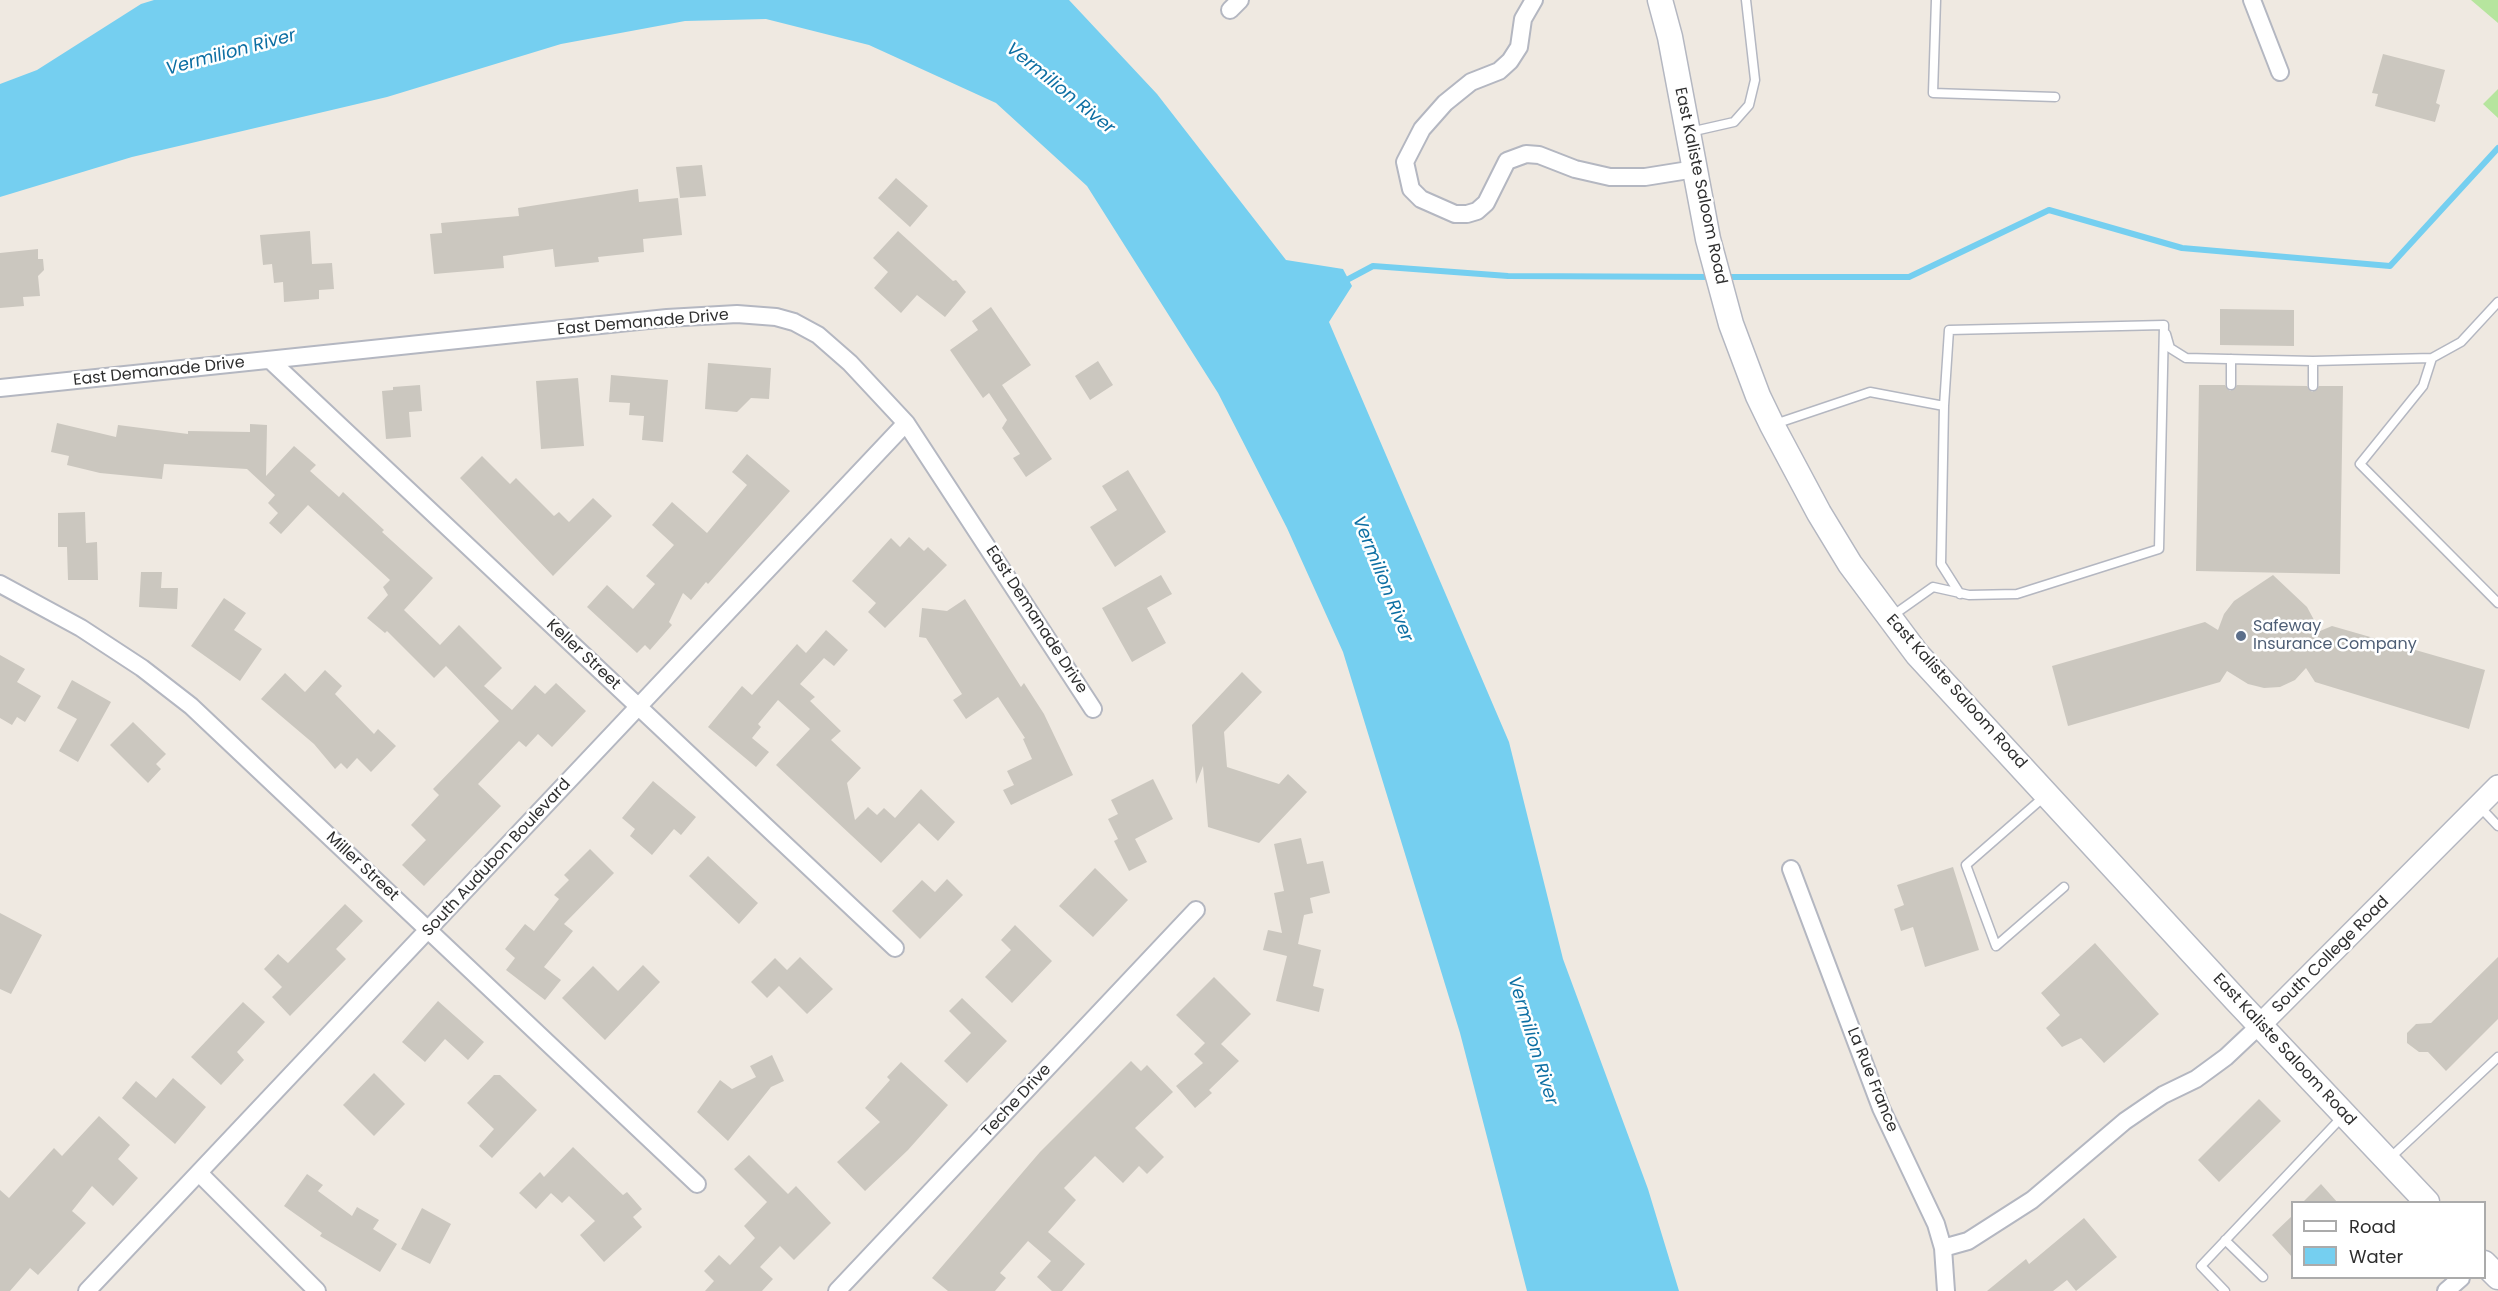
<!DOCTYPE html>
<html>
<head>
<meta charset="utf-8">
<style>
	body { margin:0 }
	#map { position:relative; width:2498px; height:1291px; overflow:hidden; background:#efe9e1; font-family:Poppins,sans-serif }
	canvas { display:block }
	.legend { position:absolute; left:2291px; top:1201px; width:195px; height:78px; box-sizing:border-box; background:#fff; border:2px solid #ababab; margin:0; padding:8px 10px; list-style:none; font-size:18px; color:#2e2e2e }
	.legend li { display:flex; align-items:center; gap:12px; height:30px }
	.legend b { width:30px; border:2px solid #ababab }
</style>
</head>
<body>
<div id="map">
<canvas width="2498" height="1291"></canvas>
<ul class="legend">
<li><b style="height:8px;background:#fff"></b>Road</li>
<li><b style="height:16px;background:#75cff0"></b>Water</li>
</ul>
</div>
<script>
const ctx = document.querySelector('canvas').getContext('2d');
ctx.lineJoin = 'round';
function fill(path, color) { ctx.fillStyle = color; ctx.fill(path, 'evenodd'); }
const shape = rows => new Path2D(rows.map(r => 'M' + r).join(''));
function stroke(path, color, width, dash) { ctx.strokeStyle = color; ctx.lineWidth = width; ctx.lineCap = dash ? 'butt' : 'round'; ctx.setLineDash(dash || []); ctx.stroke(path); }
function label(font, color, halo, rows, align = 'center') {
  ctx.font = font + ' Poppins,sans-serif'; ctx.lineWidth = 5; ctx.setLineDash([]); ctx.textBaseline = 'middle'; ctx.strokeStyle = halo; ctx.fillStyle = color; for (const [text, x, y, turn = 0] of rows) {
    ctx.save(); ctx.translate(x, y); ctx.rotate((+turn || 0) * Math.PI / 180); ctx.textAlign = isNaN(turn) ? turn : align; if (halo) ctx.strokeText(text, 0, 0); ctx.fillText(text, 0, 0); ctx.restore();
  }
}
const green = shape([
	[2471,0,2498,0,2498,23],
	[2498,89,2498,118,2483,104]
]);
const water = shape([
	[154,0,1069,0,1157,94,1286,260,1343,269,1352,286,1329,322,1509,742,1563,959,1648,1189,1679,1291,1527,1291,1460,1033,1343,652,1287,528,1218,393,1087,186,996,103,869,45,766,19,685,21,561,44,387,97,132,157,0,197,0,84,37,70,141,4]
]);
const stream = shape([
	[1723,277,1909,277,2049,210,2182,248,2390,266,2498,148],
	[1343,282,1373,266,1508,276,1713,277]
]);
const building = shape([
	[2383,54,2445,70,2436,103,2440,105,2435,122,2375,106,2378,94,2372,93],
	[702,165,706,196,680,198,676,167],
	[896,178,928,206,910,227,878,198],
	[638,189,639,202,678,198,682,235,643,239,644,252,598,257,599,262,555,267,553,249,503,256,504,268,434,274,430,234,442,233,441,223,519,216,518,208],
	[310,231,312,264,332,263,334,289,319,290,319,299,284,302,283,282,274,283,272,264,263,265,260,235],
	[898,231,953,281,956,280,966,292,945,317,917,295,901,313,874,288,888,272,873,258],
	[38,249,38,259,43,259,44,270,38,276,40,296,23,297,24,306,0,308,0,253],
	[991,307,1031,365,1002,385,1052,459,1026,477,1013,458,1020,454,1002,428,1007,420,989,393,983,398,950,350,978,330,972,321],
	[2220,309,2294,310,2294,346,2220,345],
	[1098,361,1113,385,1090,400,1075,376],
	[708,363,771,368,769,399,751,398,737,412,705,409],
	[611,375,668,380,663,442,642,440,644,416,629,415,630,403,609,402],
	[578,378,584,446,541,449,536,381],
	[420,385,422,411,409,412,411,437,386,439,382,391,393,390,393,387],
	[2199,385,2225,385,2230,391,2237,385,2307,386,2312,392,2319,386,2343,386,2340,574,2196,571],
	[57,423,116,437,118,425,188,434,188,431,250,432,250,424,267,425,266,476,294,446,316,465,310,471,339,497,343,492,384,530,382,532,433,578,404,610,440,645,459,625,502,668,484,686,512,710,535,685,545,694,556,683,586,711,552,747,538,734,526,747,519,741,478,784,501,806,424,886,402,865,426,840,411,825,439,795,433,789,499,721,446,666,434,678,387,631,385,633,367,618,388,595,383,587,390,580,308,505,281,534,269,523,278,513,268,503,275,495,247,469,164,464,162,479,100,473,67,465,69,456,51,452],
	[747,454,790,491,708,584,706,582,691,600,683,593,669,622,672,625,650,650,645,645,637,653,587,607,607,585,633,609,655,584,646,576,674,545,652,525,672,502,707,533,747,485,732,472],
	[482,456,510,484,516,478,554,516,559,512,569,522,593,498,612,516,553,576,460,478],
	[1128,470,1166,532,1115,567,1090,527,1117,510,1102,486],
	[85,512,86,543,97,542,98,580,68,580,67,547,58,547,58,513],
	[909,537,924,551,928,547,947,565,885,628,868,612,876,603,852,581,891,538,900,547],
	[141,572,162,572,161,588,178,588,177,609,139,607],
	[1161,575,1172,594,1147,608,1166,643,1132,662,1102,608],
	[2273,575,2307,607,2320,631,2332,626,2485,670,2469,729,2315,682,2306,668,2295,680,2280,687,2264,688,2248,684,2227,671,2220,682,2068,726,2052,666,2205,622,2218,630,2224,614,2234,601],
	[224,598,246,613,234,630,262,649,240,681,191,646],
	[965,599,1021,687,1024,683,1044,714,1073,775,1011,805,1003,790,1014,785,1007,771,1032,759,1023,739,1025,738,998,697,966,719,953,700,962,694,926,638,919,637,922,608,947,611],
	[826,630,848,650,834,666,824,658,800,684,815,697,810,701,841,731,831,740,861,768,847,783,855,820,868,807,877,815,884,808,895,818,921,789,955,822,938,841,919,823,881,863,776,765,810,729,778,700,758,724,761,727,752,738,769,752,756,767,708,727,742,686,752,695,797,644,806,653],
	[0,655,25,669,17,682,41,696,25,722,17,717,12,725,0,718],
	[325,670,342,686,335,694,374,734,378,729,396,746,371,772,357,758,347,769,341,763,335,769,314,744,261,699,285,673,305,692],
	[1242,672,1262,692,1224,732,1227,767,1279,784,1288,774,1307,792,1259,843,1208,827,1203,766,1196,784,1192,725],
	[72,680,111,702,78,762,59,751,77,719,57,708],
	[133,722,166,754,156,764,161,769,148,783,110,745],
	[1153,779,1173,819,1135,839,1147,862,1129,871,1114,841,1118,839,1108,819,1118,814,1111,800],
	[653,781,696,817,681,835,674,829,652,855,630,836,635,829,622,818],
	[1301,838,1307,864,1323,861,1330,893,1310,898,1313,913,1304,915,1298,944,1321,950,1313,986,1324,989,1319,1012,1276,1001,1287,956,1263,950,1268,930,1282,933,1274,893,1284,891,1274,844],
	[590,849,614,873,564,924,573,931,544,967,561,980,545,1000,506,970,515,958,505,949,525,924,534,931,559,899,554,895,569,880,564,875],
	[708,856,758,903,739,924,689,876],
	[1953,867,1979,950,1925,967,1913,927,1901,931,1894,909,1904,905,1897,885],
	[1095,868,1128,900,1093,937,1059,906],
	[947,879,963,895,920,939,892,911,922,880,935,892],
	[345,904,363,921,336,949,346,959,290,1016,272,997,282,987,264,969,278,954,288,963],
	[0,913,42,935,11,994,0,989],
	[1015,925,1052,961,1012,1003,985,977,1011,950,1001,940],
	[2095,943,2159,1014,2104,1063,2081,1038,2062,1047,2046,1028,2060,1015,2041,993],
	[800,957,833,989,807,1014,779,986,767,998,751,982,775,958,787,970],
	[2498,957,2498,1019,2446,1071,2428,1052,2419,1052,2407,1043,2407,1033,2416,1024,2431,1023],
	[643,965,660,982,605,1040,562,998,593,966,618,991],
	[1214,977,1251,1014,1221,1044,1239,1061,1209,1090,1212,1093,1195,1108,1176,1086,1203,1063,1194,1054,1205,1043,1176,1015],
	[962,998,1007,1041,967,1083,944,1061,971,1033,949,1011],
	[438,1001,484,1042,468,1060,445,1039,425,1062,402,1042],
	[243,1002,265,1022,237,1052,244,1060,221,1085,191,1057],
	[772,1055,784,1081,771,1087,728,1141,697,1112,720,1080,732,1089,756,1077,750,1066],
	[1131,1061,1141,1071,1147,1065,1173,1092,1135,1128,1164,1157,1147,1174,1139,1166,1123,1183,1095,1156,1064,1188,1076,1200,1048,1232,1085,1264,1062,1291,1052,1291,1037,1277,1051,1261,1028,1241,1000,1273,1006,1278,995,1291,948,1291,932,1278,1040,1152],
	[901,1062,948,1105,908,1150,865,1191,837,1162,880,1122,865,1108,890,1080,887,1077],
	[374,1073,405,1104,374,1136,343,1105],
	[494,1075,500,1075,537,1110,492,1158,479,1146,494,1129,467,1103],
	[173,1078,206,1107,175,1144,122,1098,136,1081,156,1098],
	[2259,1099,2281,1121,2219,1182,2198,1160],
	[99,1116,130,1145,118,1159,138,1178,113,1206,92,1186,72,1211,86,1223,38,1275,30,1268,10,1291,0,1291,0,1190,9,1198,54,1148,62,1156],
	[573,1147,623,1195,627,1192,642,1209,633,1217,642,1227,604,1262,580,1235,595,1221,569,1196,562,1203,551,1193,536,1209,519,1193,540,1172,544,1177],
	[749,1155,788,1194,796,1186,831,1223,794,1260,780,1246,760,1267,773,1279,762,1291,705,1291,714,1281,704,1271,719,1255,730,1265,755,1238,744,1226,767,1202,734,1169],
	[307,1174,323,1185,318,1191,352,1216,357,1207,379,1220,373,1229,397,1244,380,1272,320,1236,322,1233,284,1206],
	[2321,1184,2338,1203,2302,1203],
	[422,1208,451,1224,430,1264,401,1249],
	[2292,1216,2292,1257,2272,1235],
	[2084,1218,2117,1257,2076,1291,2067,1280,2053,1291,1987,1291,2026,1259,2029,1264]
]);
const service = shape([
	[1936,0,1933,93,2055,97],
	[1690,132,1734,122,1749,105,1755,80,1746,0],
	[2166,334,2170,348,2186,358,2313,361,2432,358,2461,342,2498,302],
	[2432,358,2423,386,2360,464,2498,603],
	[2313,361,2313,386],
	[2231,385,2231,359],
	[1944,406,1941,564,1960,594],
	[1775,424,1870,392,1944,406,1949,330,2164,325,2159,549,2017,594,1969,595,1933,587,1892,616],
	[2045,796,1966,865,1996,946,2064,887],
	[2480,807,2498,826],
	[2390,1158,2498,1057],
	[2225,1240,2263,1277],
	[2225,1291,2201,1266,2342,1117]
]);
const minor = shape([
	[1534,0,1523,19,1519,47,1510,61,1499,71,1471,82,1445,103,1422,129,1405,162,1411,189,1421,199,1455,214,1467,214,1477,211,1486,203,1507,161,1526,154,1539,155,1575,169,1610,177,1645,177,1695,169],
	[2252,0,2280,72],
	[1230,10,1240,0],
	[271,361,895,948],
	[0,388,667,318,737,314,776,317,794,322,818,335,850,363,906,423,1093,709],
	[0,584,81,628,142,668,191,706,697,1184],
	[1791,869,1881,1108,1936,1224,1943,1248,1946,1291],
	[199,1173,317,1291],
	[1943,1248,1968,1241,2032,1200,2125,1121,2163,1095,2196,1079,2226,1057,2260,1025],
	[87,1291,906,423],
	[837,1291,1196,910],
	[2446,1291,2461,1278]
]);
const tertiary = shape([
	[2260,1025,2498,786]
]);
const secondary = shape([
	[1660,0,1670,37,1708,239,1731,324,1758,396,1772,425,1819,513,1850,564,1917,654,2236,1000,2427,1202],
	[2484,1263,2498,1277]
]);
const markers = [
	[2241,636,6,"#5c6f8a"]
];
const streetNames = [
	["East Kaliste Saloom Road",1700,186,78],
	["East Demanade Drive",643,323,-5],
	["East Demanade Drive",159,372,-6],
	["East Demanade Drive",1036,620,57],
	["Keller Street",583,655,43],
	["East Kaliste Saloom Road",1956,692,48],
	["South Audubon Boulevard",497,858,-47],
	["Miller Street",362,867,43],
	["South College Road",2331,955,-45],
	["East Kaliste Saloom Road",2284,1050,47],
	["La Rue France",1872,1080,68],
	["Teche Drive",1017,1101,-47]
];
const serviceNames = [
	["Safeway",2253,627],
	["Insurance Company",2253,645]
];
const waterNames = [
	["Vermilion River",231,53,-15],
	["Vermilion River",1060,89,39],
	["Vermilion River",1382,579,68],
	["Vermilion River",1532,1041,73]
];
fill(green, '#b6e59e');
fill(water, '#75cff0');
stroke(stream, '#75cff0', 6);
fill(building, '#cbc7bf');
stroke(service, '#b4b7c1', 11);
stroke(minor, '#b4b7c1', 20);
stroke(tertiary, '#b4b7c1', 24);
stroke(secondary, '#b4b7c1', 27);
stroke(service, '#fff', 8);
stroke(minor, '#fff', 16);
stroke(tertiary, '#fff', 21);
stroke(secondary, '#fff', 24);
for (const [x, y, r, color] of markers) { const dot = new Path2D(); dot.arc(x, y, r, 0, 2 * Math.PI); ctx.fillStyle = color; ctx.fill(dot); stroke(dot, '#fff', 2); }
label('16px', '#2e2e2e', '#fff', streetNames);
label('16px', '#4e5e75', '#fff', serviceNames, 'left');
label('italic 18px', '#0d6fa3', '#fff', waterNames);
</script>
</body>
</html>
